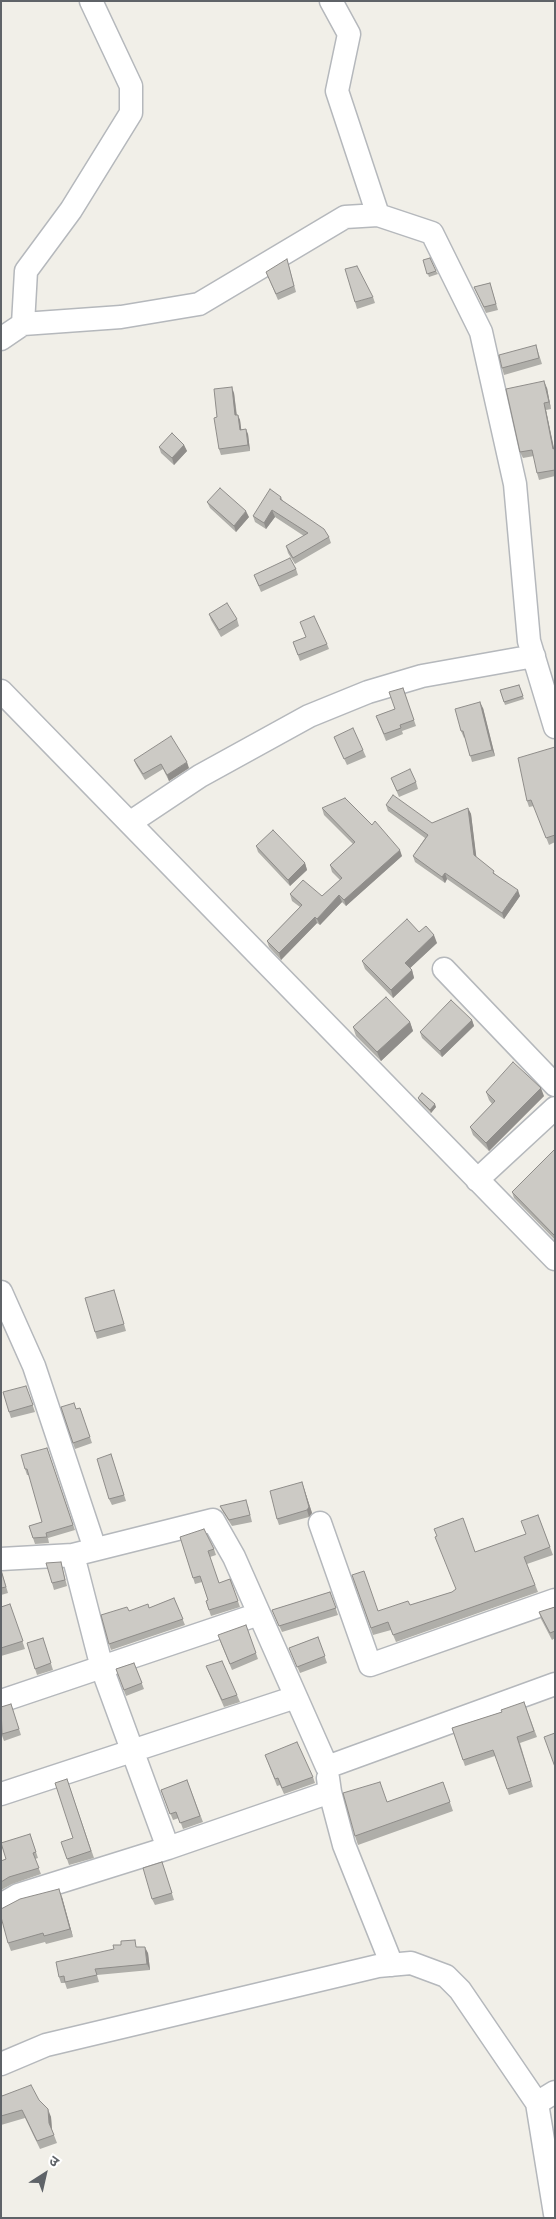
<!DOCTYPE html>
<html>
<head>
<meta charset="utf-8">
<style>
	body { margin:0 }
	#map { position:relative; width:556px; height:2219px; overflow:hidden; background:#f1efe8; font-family:"Sofia Sans Condensed","Noto Sans Devanagari",sans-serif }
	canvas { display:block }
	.frame { position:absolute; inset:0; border:2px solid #5f6368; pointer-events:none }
	.north { position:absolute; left:20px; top:2149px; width:50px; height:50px; -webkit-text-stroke:4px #fff; paint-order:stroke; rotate:35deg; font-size:14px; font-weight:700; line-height:20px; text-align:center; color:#5f6368 }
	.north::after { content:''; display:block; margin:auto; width:18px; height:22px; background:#5f6368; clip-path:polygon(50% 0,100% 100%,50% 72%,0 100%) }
</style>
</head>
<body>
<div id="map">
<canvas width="556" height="2219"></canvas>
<div class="frame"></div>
<div class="north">उ</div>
</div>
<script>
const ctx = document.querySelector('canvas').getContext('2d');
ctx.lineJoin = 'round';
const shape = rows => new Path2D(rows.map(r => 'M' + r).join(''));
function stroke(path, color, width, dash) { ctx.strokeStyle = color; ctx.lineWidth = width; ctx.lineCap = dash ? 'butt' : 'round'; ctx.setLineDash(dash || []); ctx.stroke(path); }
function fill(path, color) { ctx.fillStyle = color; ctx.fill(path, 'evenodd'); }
const minor = shape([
	[331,1,349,34,337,91,378,215],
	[23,324,121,317,199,304,345,217,378,215,432,233,481,332,515,484,529,641,555,727],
	[1,339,23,324,26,271,71,210,131,113,131,86,91,1],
	[1,691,555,1259],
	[131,822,200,776,309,716,368,692,422,676,534,656],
	[444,969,555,1085],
	[477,1180,555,1108],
	[1,1292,34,1366,95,1549],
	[320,1523,370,1665,555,1600],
	[73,1555,213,1520,234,1557,327,1767,555,1684],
	[1,1559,73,1555,102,1668,168,1848,330,1792],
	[1,1701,259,1614],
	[328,1778,330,1792,344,1845,392,1965],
	[1,1794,296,1697],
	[1,1905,18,1895,168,1848],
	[1,2064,46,2045,378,1966,411,1963,446,1976,460,1990,537,2103],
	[555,2092,537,2103,555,2214]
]);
const wall = shape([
	[423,260,436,271,438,274,429,277],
	[289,266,296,292,278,300,266,272],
	[490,283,498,310,486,313,474,287],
	[373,297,375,303,357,309,355,302],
	[536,345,542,364,504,375,502,368],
	[547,388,551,409,546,410,554,448,555,448,555,476,539,480,537,473,534,456,523,458,520,452],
	[234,393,237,415,240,420,241,429,248,434,250,451,221,455,219,449,217,417],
	[184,445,187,451,174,465,161,453,159,447],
	[281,497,283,501,329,537,331,543,295,564,288,553,286,546,304,536,275,517,266,529,255,522,253,516],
	[207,502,249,517,236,532,210,508],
	[296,569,298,575,261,592,254,575],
	[209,614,237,619,239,626,221,637,211,620],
	[306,637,327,644,329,649,300,661,293,642],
	[519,685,524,699,505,705,500,690],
	[403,688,416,726,402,731,403,734,386,741,376,716,395,709],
	[483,708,495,756,472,762,465,737,464,738,461,731],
	[334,737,363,750,366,757,347,765],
	[555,747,555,842,549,845,534,806,529,807,527,801],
	[134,760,189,768,169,781,163,769,145,780,136,765],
	[391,778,416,782,418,789,399,797],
	[386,805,432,823,468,808,471,814,476,857,520,896,504,919,447,879,445,883,415,862,413,856,425,838,388,811],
	[322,808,402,856,346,906,342,902,320,925,317,923,281,960,269,947,267,941,300,907,292,901,290,894,322,896,340,880,332,872,330,865,353,844,324,815],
	[256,846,305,863,307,870,290,886,258,852],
	[419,932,437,943,410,968,412,970,414,978,393,998,365,969,362,961],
	[472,1020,474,1026,442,1057,422,1038,420,1032],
	[410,1022,413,1031,381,1061,356,1036,353,1027],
	[486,1092,544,1096,489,1151,473,1135,470,1127,492,1104,489,1100],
	[418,1098,436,1107,431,1113,419,1101],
	[555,1149,555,1240,514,1198,512,1192],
	[114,1290,126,1331,97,1339,95,1332],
	[26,1386,35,1412,11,1418,9,1412],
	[61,1407,76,1409,80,1408,92,1443,75,1449],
	[47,1448,75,1530,48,1538,49,1543,35,1544,29,1526,42,1522,29,1475,27,1475,25,1469],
	[111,1454,126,1501,112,1505,109,1499],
	[302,1482,312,1513,309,1517,279,1525,277,1519],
	[220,1506,248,1506,252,1522,232,1526,223,1512],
	[538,1515,553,1555,527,1564,538,1592,396,1642,391,1630,373,1635,352,1575,378,1611,410,1605,452,1592,456,1589,475,1552,526,1534],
	[180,1537,214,1549,216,1555,210,1557,219,1583,230,1579,240,1607,211,1616,206,1601,208,1600,202,1582,195,1584],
	[61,1562,67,1586,54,1590,52,1583],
	[1,1569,8,1593,1,1595],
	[330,1592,338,1615,282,1632,272,1610],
	[174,1598,185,1625,111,1650,109,1644,129,1611,149,1608],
	[10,1604,25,1649,1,1656,1,1607],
	[555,1607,555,1638,552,1640,541,1619,539,1612],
	[246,1625,258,1659,232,1670,220,1641],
	[318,1637,327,1663,300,1673,289,1648],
	[43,1638,53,1670,37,1675,27,1643],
	[134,1663,144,1689,126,1696,116,1669],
	[206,1666,237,1695,240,1702,224,1707],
	[524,1702,537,1737,520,1743,533,1787,509,1795,495,1756,465,1766,452,1728,502,1712],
	[11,1704,21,1735,4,1741,1,1733],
	[265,1755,313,1777,315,1783,284,1794,280,1785,277,1786],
	[67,1779,94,1858,69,1865,67,1859,73,1838],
	[187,1780,203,1822,183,1829,179,1818,173,1820,161,1790],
	[443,1782,453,1811,358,1845,355,1836,387,1802],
	[30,1834,38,1858,35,1859,41,1874,12,1884,1,1890,1,1861,6,1859],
	[162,1862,174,1900,155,1905,152,1899],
	[62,1897,73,1937,46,1944,45,1942,11,1951,8,1943],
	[137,1947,148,1953,150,1970,97,1975,99,1982,67,1989,65,1983,61,1983,59,1977],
	[1,2092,2,2096,39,2100,51,2117,52,2130,57,2143,40,2149,25,2118,1,2125]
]);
const shadedWall = shape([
	[544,381,547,388,551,409,549,402],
	[232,387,234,393,237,420,235,415],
	[544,403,546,410,555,454,553,449],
	[238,415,240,420,242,435,240,430],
	[246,429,248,434,250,451,248,445],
	[184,445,187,451,174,465,172,458],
	[272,510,275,517,266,529,264,523],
	[246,511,249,517,236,532,234,526],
	[480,702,483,708,495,756,492,750],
	[187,762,189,768,169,781,167,775],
	[468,808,471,814,477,862,474,855],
	[400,850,402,856,346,906,344,900],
	[305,863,307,870,290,886,288,880],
	[445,873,447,879,445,883,442,877],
	[518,890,520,896,504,919,502,913],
	[339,895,342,902,320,925,317,919],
	[315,917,317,923,281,960,279,953],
	[434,935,437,943,407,971,405,963],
	[412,970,414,978,393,998,391,990],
	[472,1020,474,1026,442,1057,440,1051],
	[410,1022,413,1031,381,1061,377,1052],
	[541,1088,544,1096,489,1151,486,1143],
	[435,1104,436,1107,431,1113,430,1110],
	[302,1482,312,1513,309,1517,307,1510],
	[59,1889,62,1897,73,1937,70,1929],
	[145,1947,148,1953,150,1970,147,1964],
	[48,2109,51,2117,52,2131,49,2123]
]);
const building = shape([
	[430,258,436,271,427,274,423,260,430,258],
	[287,259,294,286,276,294,266,272,287,259],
	[357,266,373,297,355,302,345,269,357,266],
	[490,283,496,304,484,307,474,287,490,283],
	[536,345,539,358,502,368,499,355,536,345],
	[544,381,549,402,544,403,553,449,555,448,555,470,537,473,532,450,520,452,506,389,544,381],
	[232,387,235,415,238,415,240,430,246,429,248,445,219,449,214,418,217,417,214,389,232,387],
	[172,433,184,445,172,458,159,447,172,433],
	[220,488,246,511,234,526,207,502,220,488],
	[270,489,281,497,280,499,324,529,329,537,293,558,286,546,308,533,272,510,264,523,253,516,270,489],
	[290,558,296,569,259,586,254,575,290,558],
	[227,603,237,619,219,630,209,614,227,603],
	[314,616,327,644,298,655,293,642,306,637,300,622,314,616],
	[519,685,523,696,504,702,500,690,519,685],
	[403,688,414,720,400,725,401,728,384,734,376,716,395,709,389,692,403,688],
	[480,702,492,750,470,756,463,731,461,731,455,709,480,702],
	[353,728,363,750,344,759,334,737,353,728],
	[171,736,187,762,167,775,161,764,143,774,134,760,171,736],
	[555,747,555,835,546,838,531,800,527,801,518,758,555,747],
	[410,769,416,782,397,791,391,778,410,769],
	[393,795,432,823,468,808,474,855,494,871,493,873,518,890,502,913,445,873,442,877,413,856,428,835,386,805,393,795],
	[345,798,372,825,375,821,400,850,344,900,339,895,317,919,315,917,279,953,267,941,302,905,290,894,303,880,322,896,342,878,330,865,355,842,322,808,345,798],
	[273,830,305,863,288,880,256,846,273,830],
	[407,919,419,932,426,926,434,935,405,963,412,970,391,990,362,961,407,919],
	[386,997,410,1022,377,1052,353,1027,386,997],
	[451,1000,472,1020,440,1051,420,1032,451,1000],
	[513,1062,541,1088,486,1143,470,1127,495,1101,486,1092,513,1062],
	[422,1093,435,1104,430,1110,418,1098,422,1093],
	[555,1149,555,1236,512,1192,555,1149],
	[114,1290,124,1324,95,1332,85,1298,114,1290],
	[26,1386,33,1405,9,1412,3,1392,26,1386],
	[74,1403,76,1409,80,1408,90,1437,73,1443,61,1407,74,1403],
	[47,1448,73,1525,46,1533,47,1537,33,1538,29,1526,42,1522,27,1469,25,1469,21,1455,47,1448],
	[111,1454,124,1495,109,1499,97,1459,111,1454],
	[302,1482,309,1507,307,1510,277,1519,270,1491,302,1482],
	[246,1500,250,1515,229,1520,220,1506,246,1500],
	[538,1515,550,1547,524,1557,535,1585,393,1635,388,1622,371,1628,352,1575,364,1571,378,1611,408,1601,410,1605,452,1592,456,1589,435,1537,437,1536,434,1529,463,1518,475,1552,526,1534,521,1521,538,1515],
	[204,1529,214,1549,208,1551,219,1583,230,1579,238,1601,209,1610,206,1601,208,1600,200,1576,193,1578,180,1537,204,1529],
	[61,1562,65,1580,52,1583,46,1563,61,1562],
	[1,1570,6,1587,1,1588,1,1570],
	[330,1592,336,1608,279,1626,272,1610,330,1592],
	[174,1598,183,1619,109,1644,101,1615,127,1607,129,1611,148,1604,149,1608,174,1598],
	[10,1604,23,1641,1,1648,1,1607,10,1604],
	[555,1607,555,1631,550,1633,539,1612,555,1607],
	[246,1625,256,1653,230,1664,218,1635,246,1625],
	[318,1637,325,1656,297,1667,289,1648,318,1637],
	[43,1638,51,1663,35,1669,27,1643,43,1638],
	[222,1661,237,1695,222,1700,206,1666,222,1661],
	[134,1663,142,1683,124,1690,116,1669,134,1663],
	[524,1702,534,1731,517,1737,531,1781,507,1789,493,1750,463,1760,452,1728,502,1712,501,1710,524,1702],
	[11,1704,19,1729,2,1734,1,1707,11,1704],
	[555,1733,555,1767,544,1737,555,1733],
	[297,1742,313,1777,282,1788,278,1778,275,1779,265,1755,297,1742],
	[67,1779,91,1851,67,1859,61,1842,73,1838,55,1783,67,1779],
	[187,1780,200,1816,180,1823,176,1812,170,1814,161,1790,187,1780],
	[380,1782,387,1802,443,1782,450,1802,355,1836,343,1793,380,1782],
	[30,1834,36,1852,33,1853,39,1868,9,1877,1,1882,1,1861,6,1859,1,1843,30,1834],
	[162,1862,172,1893,152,1899,143,1868,162,1862],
	[59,1889,70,1929,44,1936,43,1933,8,1943,1,1917,1,1909,20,1899,59,1889],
	[135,1940,136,1947,145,1947,147,1964,95,1969,97,1975,65,1982,64,1976,59,1977,56,1962,114,1949,113,1945,121,1945,121,1941,135,1940],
	[31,2085,39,2100,48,2109,49,2123,54,2135,37,2141,22,2110,1,2116,1,2094,2,2096,31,2085]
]);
stroke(minor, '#b5b8bc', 25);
stroke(minor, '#fff', 22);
fill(wall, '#afaea9');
fill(shadedWall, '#8f8d8a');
fill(building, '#cccac5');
stroke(building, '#8f8d8a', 1);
</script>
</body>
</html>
